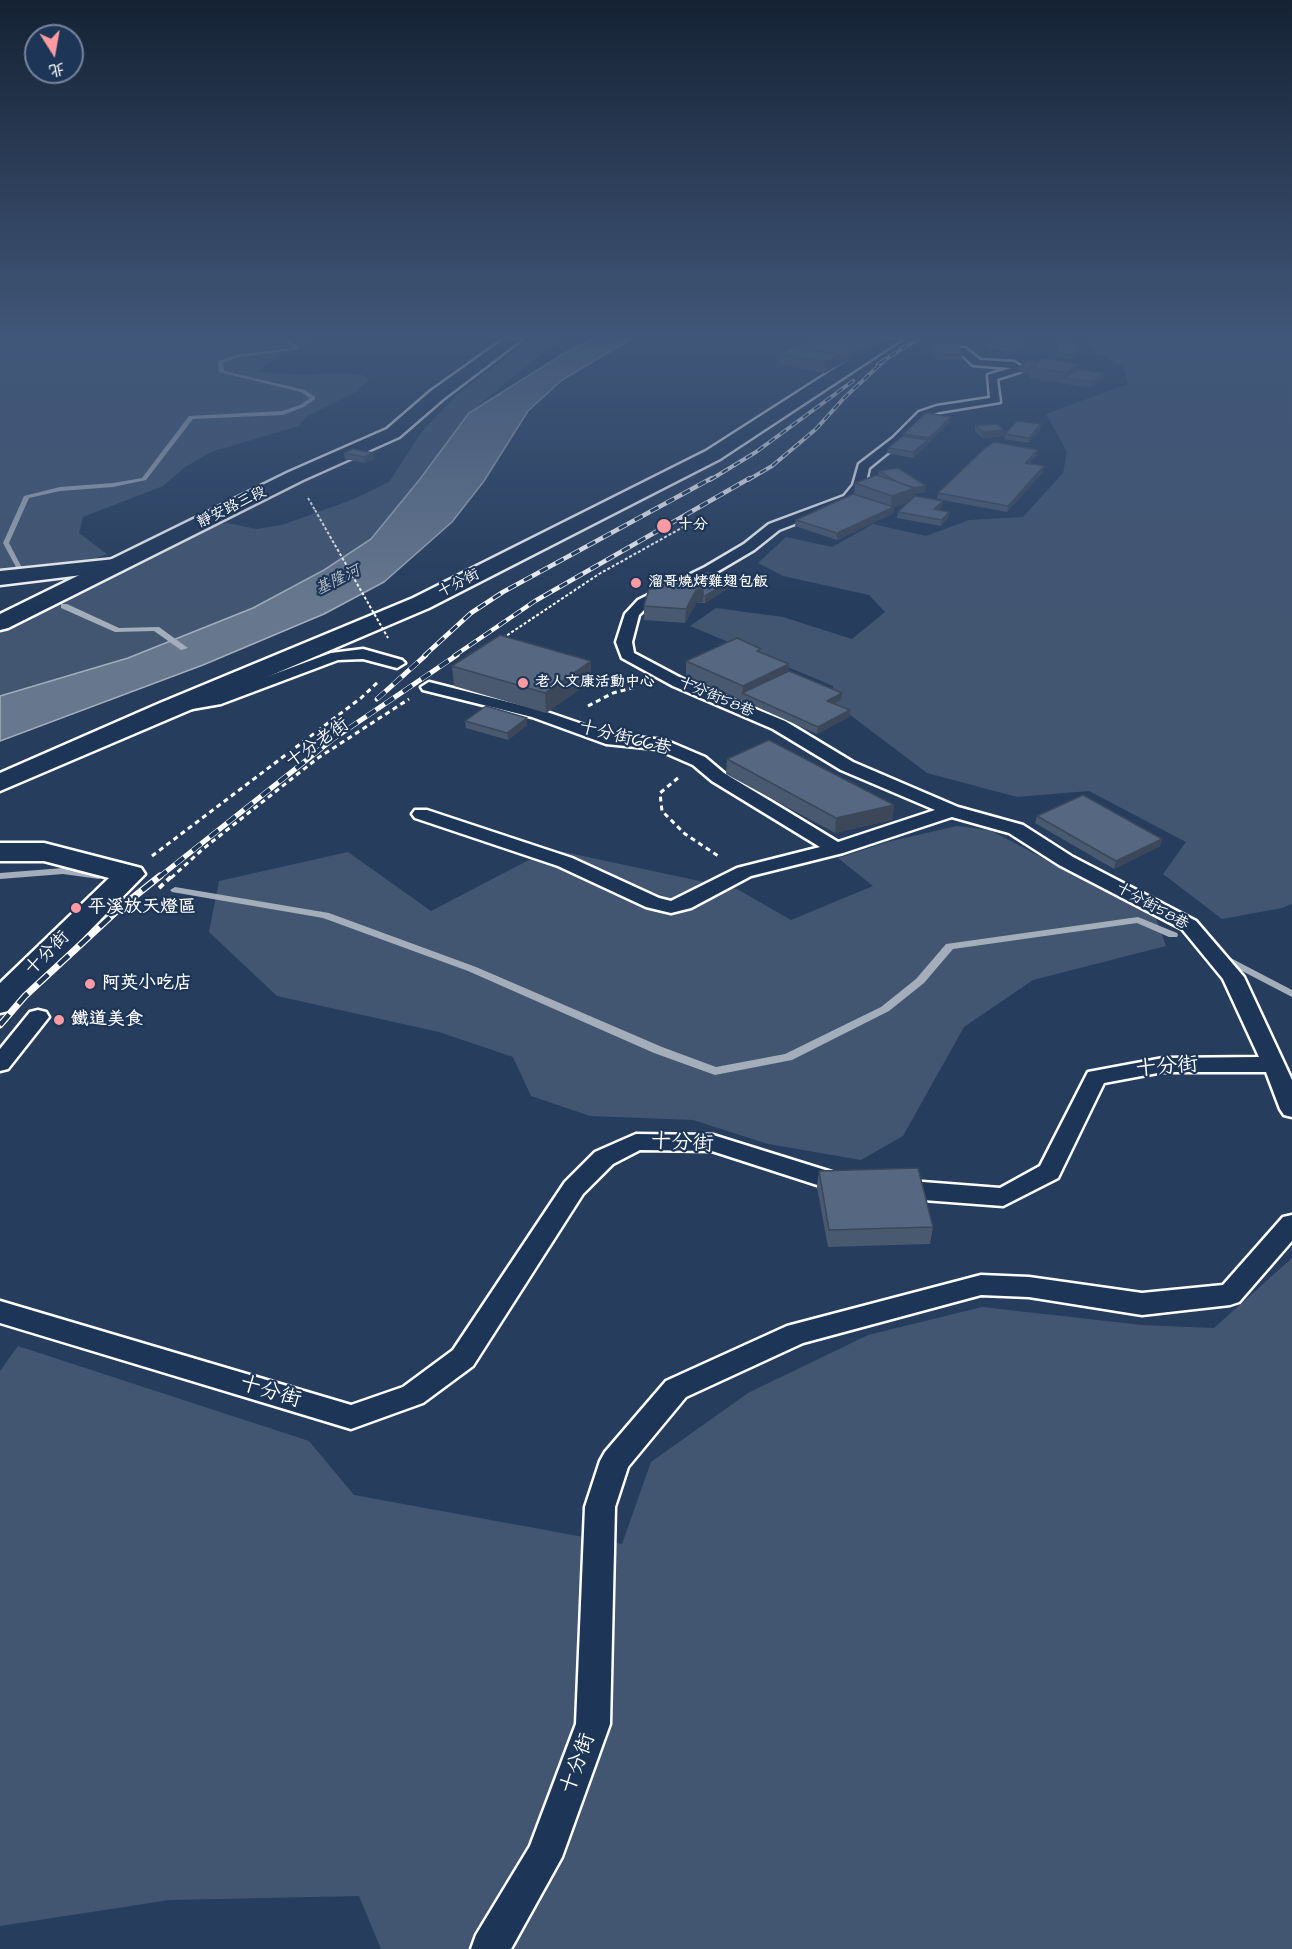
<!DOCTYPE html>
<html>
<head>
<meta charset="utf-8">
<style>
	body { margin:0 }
	#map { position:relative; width:1292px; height:1949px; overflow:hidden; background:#263d5e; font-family:"Architects Daughter","LXGW WenKai TC",sans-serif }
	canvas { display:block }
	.north { position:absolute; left:24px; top:24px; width:60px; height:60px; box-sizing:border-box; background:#1d3557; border:2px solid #77869a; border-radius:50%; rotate:169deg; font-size:16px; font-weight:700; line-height:24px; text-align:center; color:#fff }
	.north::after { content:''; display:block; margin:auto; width:21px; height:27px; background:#ff9aa2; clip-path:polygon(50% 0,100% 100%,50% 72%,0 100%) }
</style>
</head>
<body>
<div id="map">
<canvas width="1292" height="1949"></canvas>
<div class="north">北</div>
</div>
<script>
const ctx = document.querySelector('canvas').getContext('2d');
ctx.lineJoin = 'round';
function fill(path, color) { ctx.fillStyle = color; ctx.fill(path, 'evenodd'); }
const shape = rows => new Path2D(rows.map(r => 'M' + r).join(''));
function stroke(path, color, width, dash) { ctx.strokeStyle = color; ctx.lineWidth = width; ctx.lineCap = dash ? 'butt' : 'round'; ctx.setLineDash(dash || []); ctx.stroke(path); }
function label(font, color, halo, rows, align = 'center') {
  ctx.font = font + ' "Architects Daughter","LXGW WenKai TC",sans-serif'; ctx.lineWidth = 4.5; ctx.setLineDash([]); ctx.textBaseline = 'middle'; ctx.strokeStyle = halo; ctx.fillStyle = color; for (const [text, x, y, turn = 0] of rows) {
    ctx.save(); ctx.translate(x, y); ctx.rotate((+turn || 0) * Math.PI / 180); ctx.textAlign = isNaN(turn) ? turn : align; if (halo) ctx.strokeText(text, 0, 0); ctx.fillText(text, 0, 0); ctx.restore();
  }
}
const green = shape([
	[0,339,354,339,315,340,267,363,258,372,305,375,333,373,363,375,370,379,354,393,307,416,299,426,211,452,185,467,163,486,83,517,79,533,107,554,87,562,0,570],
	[530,339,572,339,549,348,469,413,420,479,371,539,324,570,253,608,128,658,0,696,0,633,40,607,214,526,227,523,257,529,282,525,354,499,389,482,423,430,457,395],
	[1086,339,1292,339,1292,904,1282,908,1222,919,1163,874,1186,842,1089,791,1017,797,927,773,833,702,833,686,690,626,716,608,783,617,852,639,885,612,869,595,783,576,758,563,786,537,832,547,873,524,926,536,969,520,1023,517,1063,473,1067,452,1046,414,1128,384,1123,367,1091,348],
	[957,826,990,830,1156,918,1166,946,1033,980,964,1027,903,1136,861,1160,768,1144,693,1120,590,1116,531,1096,513,1057,439,1032,277,996,209,932,219,881,348,852,431,911,550,849,737,889,791,920,873,886,838,858,891,841],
	[1292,1258,1292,1949,381,1949,359,1896,170,1900,0,1926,0,1371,18,1346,309,1441,354,1495,622,1544,651,1462,748,1393,868,1335,982,1307,1142,1325,1214,1328]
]);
const water = shape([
	[592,339,631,339,562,380,528,411,484,481,452,522,384,582,324,614,203,665,0,741,0,696,128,658,253,608,324,570,371,539,420,479,469,413,563,354,592,339]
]);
const stream = shape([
	[283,339,288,339,300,349,239,357,223,363,224,371,305,390,315,397,315,399,304,407,283,415,193,419,146,480,113,487,60,491,29,498,9,543,29,581,24,582,3,543,24,496,60,487,113,483,142,478,189,416,282,411,300,405,310,398,301,392,219,372,218,361,236,355,294,348,283,339],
	[61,604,67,604,119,628,159,627,188,648,181,650,154,631,115,632,61,608,61,604],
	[63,868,99,873,104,876,99,879,63,874,0,879,0,873,63,868],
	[175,887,329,913,476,967,662,1047,716,1067,785,1054,881,1007,916,979,946,944,1138,917,1177,933,1178,935,1177,937,1169,937,1137,923,953,949,924,983,889,1011,792,1060,715,1075,654,1053,468,971,323,918,172,892,170,890,175,887],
	[1223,954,1292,990,1292,997,1219,959,1218,957,1223,954]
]);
const pathFar2 = shape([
	[308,498,315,510],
	[503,638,599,574,694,521]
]);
const pathFar1 = shape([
	[588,706,613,693,636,687],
	[678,778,660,793,662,811,685,834,720,857],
	[152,856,361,698,379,681],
	[171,878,203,849,318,758,409,699]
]);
const path = shape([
	[159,888,172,876]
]);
const service = shape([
	[959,348,965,348,980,360,1014,362,1022,367,1022,371,997,379,1000,402,939,412,927,416,901,442,869,468,865,486,852,502,779,530,754,550,715,573,648,606,639,615,632,642,634,653,685,680,785,721,853,762,958,807,1023,825,1073,857,1196,921,1244,977,1292,1080,1292,1117,1284,1115,1280,1109,1266,1072,1163,1072,1104,1083,1058,1178,1003,1206,897,1198,888,1195,885,1189,888,1183,897,1180,1000,1188,1040,1166,1088,1072,1163,1058,1259,1057,1223,979,1182,929,1059,865,1009,833,952,817,843,853,751,876,691,908,671,913,646,907,558,866,415,818,412,814,415,810,427,810,572,858,659,898,671,901,737,868,820,847,712,781,693,765,656,749,606,744,532,717,423,690,421,687,429,682,544,711,614,735,665,740,705,757,724,773,838,842,935,810,841,770,773,729,673,686,622,658,616,642,625,614,638,600,705,567,744,544,769,524,844,496,853,485,859,464,893,438,919,412,937,406,990,398,988,375,1011,368,973,365,959,352,959,348],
	[363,649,402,660,405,663,397,668,363,659,338,660,221,704,181,711,173,706,181,701,212,697,331,653,363,649],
	[38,1010,46,1012,49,1017,8,1069,0,1071,0,1049,30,1012,38,1010],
	[636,1134,713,1135,854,1179,857,1185,854,1191,845,1194,712,1151,640,1150,613,1164,583,1194,473,1366,423,1403,351,1429,0,1323,0,1301,351,1405,403,1387,453,1350,565,1182,595,1152,636,1134],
	[1292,1215,1292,1241,1239,1302,1230,1305,1142,1315,1029,1297,981,1295,803,1343,686,1397,628,1467,615,1507,610,1724,562,1857,511,1949,471,1949,476,1935,530,1846,576,1724,585,1507,600,1461,605,1452,666,1381,787,1326,981,1275,1029,1277,1142,1293,1223,1285,1283,1217,1292,1215]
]);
const minor = shape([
	[881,339,902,339,720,459,429,608,0,791,0,773,160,703,413,598,706,451,881,339],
	[115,559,123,560,126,565,123,570,0,585,0,571,115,559],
	[0,843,44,843,141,868,145,874,12,1010,0,1013,0,983,109,878,44,861,0,861,0,843]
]);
const secondary = shape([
	[504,339,522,339,443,399,399,437,303,480,8,628,0,630,0,614,289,472,387,429,431,391,504,339]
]);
const railFar3 = shape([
	[878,364,918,339],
	[710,480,756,452,853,381],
	[748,480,772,466,816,429,844,398,886,359]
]);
const railFar2 = shape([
	[424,656,471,613,503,592,712,478],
	[454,656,535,601,750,478]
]);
const railFar1 = shape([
	[377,699,426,655],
	[158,878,333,739,457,655]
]);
const rail = shape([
	[0,1025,25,996,120,908,160,876]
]);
const pathBridge = shape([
	[315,510,388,638]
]);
const wall = shape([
	[885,339,825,373,779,364,780,354],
	[1058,339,1076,354,1075,359,1055,358],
	[1029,340,1028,345,1013,353,986,348,986,343],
	[933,343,962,355,962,360,937,360,932,348],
	[1019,367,1078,369,1103,378,1091,388,1029,378,1030,374,1019,372],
	[950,422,927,444,927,445,913,458,887,453,888,448,903,436,903,434],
	[1041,424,1040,430,1028,443,1004,439,1005,434],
	[975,426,1004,436,982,438,975,431],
	[1038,450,1037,455,1029,464,1043,472,1007,512,937,499,938,493],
	[344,453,374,459,365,463,345,459],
	[879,471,925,492,914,494,914,497,943,501,942,507,938,510,949,512,948,518,941,526,897,518,898,512,908,502,894,507,894,513,837,540,795,526,796,520,854,495,855,483,878,476],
	[733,579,732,586,705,603,696,603,685,623,644,620,644,606,661,588],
	[761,649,761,652,789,671,842,693,841,700,834,704,850,710,849,717,817,734,686,675,686,661],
	[452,666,591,681,546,713,454,686],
	[465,721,527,725,508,740,466,728],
	[727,759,894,805,892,820,835,833,726,774],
	[1037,816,1162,839,1160,846,1114,869,1035,823],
	[819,1171,933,1227,930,1244,828,1247,817,1187]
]);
const shadedWall = shape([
	[877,339,885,339,825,373,825,362,840,355],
	[1029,340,1028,345,1013,353,1014,348],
	[1079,364,1077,374,1065,378,1064,383,1066,373],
	[1104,373,1103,378,1091,388,1092,382],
	[951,417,950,422,928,444,929,438],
	[1041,424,1040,430,1028,443,1029,438],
	[1004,430,1004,436,982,438,983,432],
	[928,440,927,445,913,458,913,452],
	[1038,450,1037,455,1024,469,1025,463],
	[373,453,374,459,365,463,364,457],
	[1044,466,1043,472,1007,512,1008,506],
	[926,486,925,492,914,494,913,500,894,507,894,513,837,540,837,533,891,508,892,496,907,489],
	[943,501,942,507,933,515,934,509],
	[949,512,948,518,941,526,942,520],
	[733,579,732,586,705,603,705,596],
	[703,589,703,602,696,603,685,623,686,609,696,590],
	[591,661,591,681,546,713,545,693],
	[789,664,788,678,742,693,742,700,743,686],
	[842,693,841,700,827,708,827,701],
	[850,710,849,717,817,734,818,727],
	[527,718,527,725,508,740,507,733],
	[894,805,892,820,835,833,836,818],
	[1162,839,1160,846,1114,869,1116,861]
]);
const building = shape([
	[812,339,877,339,839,360,840,355,798,347,812,339],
	[994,339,1022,339,1029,340,1014,348,986,343,994,339],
	[1058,339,1077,341,1076,354,1056,353,1058,339],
	[933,343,957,343,962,355,938,355,933,343],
	[794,347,840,355,825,362,780,354,794,347],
	[1043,358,1079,364,1066,373,1031,367,1043,358],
	[1028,361,1038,362,1031,367,1030,369,1019,367,1028,361],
	[1078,369,1104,373,1092,382,1065,378,1078,369],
	[926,413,951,417,929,438,903,434,926,413],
	[1017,421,1041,424,1029,438,1005,434,1017,421],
	[997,424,1004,430,983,432,975,426,997,424],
	[903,436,928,440,913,452,888,448,903,436],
	[994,442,1038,450,1025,463,1044,466,1008,506,938,493,985,448,994,442],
	[353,449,373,453,364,457,344,453,353,449],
	[898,468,926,486,913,488,897,482,879,471,898,468],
	[877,475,915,488,892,496,855,483,877,475],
	[853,494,894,507,837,533,796,520,853,494],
	[915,496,943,501,934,509,949,512,942,520,898,512,915,496],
	[707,572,733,579,705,596,703,596,703,589,687,585,707,572],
	[669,580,703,589,696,590,686,609,644,606,649,589,661,588,669,580],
	[500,635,591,661,545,693,452,666,500,635],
	[737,638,761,649,757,651,789,664,743,686,686,661,737,638],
	[789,671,842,693,827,701,850,710,818,727,742,693,789,671],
	[486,706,527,718,507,733,465,721,486,706],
	[769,740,894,805,836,818,727,759,769,740],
	[1083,795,1162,839,1116,861,1037,816,1083,795],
	[918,1168,933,1227,829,1230,819,1171,918,1168]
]);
const markers = [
	[664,526,8,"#ff9aa2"],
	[636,583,6,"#ff9aa2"],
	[523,683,6,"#ff9aa2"],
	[76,908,6,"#ff9aa2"],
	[90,984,6,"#ff9aa2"],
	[59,1020,6,"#ff9aa2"]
];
const farStreetnames = [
	["靜安路三段",232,508,-26],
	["十分街",459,584,-27],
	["十分街58巷",716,698,23],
	["十分街58巷",1152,907,29]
];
const farPoinames = [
	["十分",678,526],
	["溜哥燒烤雞翅包飯",648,583],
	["老人文康活動中心",535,683]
];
const farWaternames = [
	["基隆河",338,581,-26]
];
const streetNames = [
	["十分街66巷",625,739,14],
	["十分老街",318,744,-35],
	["十分街",48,954,-45]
];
const poiNames = [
	["平溪放天燈區",88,908],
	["阿英小吃店",102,984],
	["鐵道美食",71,1020]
];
const nearStreetnames = [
	["十分街",1167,1068,-5],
	["十分街",682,1144,3],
	["十分街",270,1393,17],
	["十分街",579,1764,-70]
];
fill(green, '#425672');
fill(water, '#67788e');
stroke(water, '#a4aebb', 1.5);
fill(stream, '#a4aebb');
stroke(service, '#fff', 5);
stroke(minor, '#fff', 5);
stroke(secondary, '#fff', 5);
stroke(pathFar2, '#fff', 2, [3, 2]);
stroke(pathFar1, '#fff', 3, [5, 4]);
stroke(path, '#fff', 4, [6, 4.5]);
fill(service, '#1d3557');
fill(minor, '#1d3557');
fill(secondary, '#1d3557');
stroke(railFar3, '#fff', 4);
stroke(railFar2, '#fff', 4.5);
stroke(railFar1, '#fff', 5);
stroke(rail, '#fff', 7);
stroke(railFar3, '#1d3557', 2, [7]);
stroke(railFar2, '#1d3557', 3, [9]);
stroke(railFar1, '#1d3557', 4, [11]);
stroke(rail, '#1d3557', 4.5, [14]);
stroke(pathBridge, '#fff', 2, [3, 2]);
fill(wall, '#49596f');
fill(shadedWall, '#3c485a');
fill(building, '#556781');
stroke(building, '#3c485a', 1.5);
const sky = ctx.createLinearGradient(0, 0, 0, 612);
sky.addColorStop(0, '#152234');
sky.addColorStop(0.55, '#415779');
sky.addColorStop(1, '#41577900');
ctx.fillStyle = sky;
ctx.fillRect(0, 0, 1292, 612);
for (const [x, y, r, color] of markers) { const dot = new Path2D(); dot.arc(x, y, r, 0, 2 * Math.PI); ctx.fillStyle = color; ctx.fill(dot); stroke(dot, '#1d3557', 2); }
label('15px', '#fff', '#1d3557', farStreetnames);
label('bold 15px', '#fff', '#1d3557', farPoinames, 'left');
label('italic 16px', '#bbc2cc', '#1d3557', farWaternames);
label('18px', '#fff', '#1d3557', streetNames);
label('bold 18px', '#fff', '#1d3557', poiNames, 'left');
label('21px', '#fff', '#1d3557', nearStreetnames);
</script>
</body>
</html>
